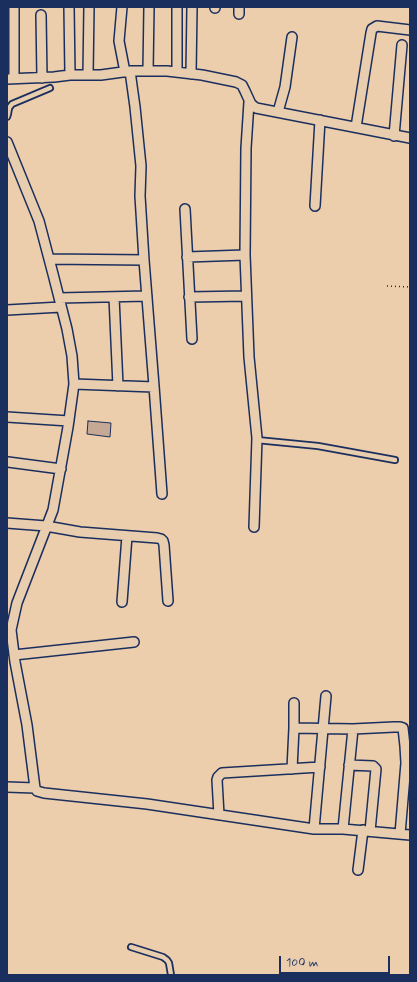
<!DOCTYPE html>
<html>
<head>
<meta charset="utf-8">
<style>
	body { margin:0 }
	#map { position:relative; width:417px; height:982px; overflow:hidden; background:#eccdac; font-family:Mynerve,sans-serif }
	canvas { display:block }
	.frame { position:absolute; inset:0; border:8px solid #1b2f5e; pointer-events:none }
	.scale { position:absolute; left:279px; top:956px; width:111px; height:18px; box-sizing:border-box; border:2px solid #1b2f5e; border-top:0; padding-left:5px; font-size:12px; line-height:14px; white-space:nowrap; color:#1b2f5e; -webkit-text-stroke:3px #e8cdaf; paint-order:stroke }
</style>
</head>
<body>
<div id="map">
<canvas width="417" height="982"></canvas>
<div class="frame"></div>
<div class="scale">100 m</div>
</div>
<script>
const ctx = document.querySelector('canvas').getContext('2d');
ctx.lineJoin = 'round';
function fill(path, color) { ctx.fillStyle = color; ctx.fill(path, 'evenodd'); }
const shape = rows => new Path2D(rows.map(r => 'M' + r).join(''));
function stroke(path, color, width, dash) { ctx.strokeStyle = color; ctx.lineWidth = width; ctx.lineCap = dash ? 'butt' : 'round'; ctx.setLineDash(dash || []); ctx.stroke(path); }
const building = shape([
	[88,421,111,423,110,437,87,434,88,421]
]);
const path = shape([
	[387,286,410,287]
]);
const lane = shape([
	[7,117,8,114,9,108,12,104,50,88],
	[257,440,318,446,395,460],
	[131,947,163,957,167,960,169,963,171,975]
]);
const street = shape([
	[69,7,70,75],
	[122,7,119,41,125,72],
	[239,7,239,14],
	[215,8,215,7],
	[41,15,42,78],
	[130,71,135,107,141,166,140,196,144,260,154,386,162,494],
	[148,71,149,7],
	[177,72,177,7],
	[191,74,192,7],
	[88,75,89,7],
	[14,78,14,7],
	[7,79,54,77,70,75,101,75,130,71,167,71,202,75,236,82,242,85,245,91,251,104,256,108,410,138],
	[249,102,246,148,245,255,249,357,257,438,254,527],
	[278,112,285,87,292,37],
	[356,127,371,33,372,29,377,26,410,30],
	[394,136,402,45],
	[7,142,39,221,53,274,67,329,72,356,74,384,68,427,53,510,17,603,11,630,15,662,27,725,35,788,37,791,44,793,147,804,314,829,343,829,410,835],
	[315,206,320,120],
	[185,209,192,339],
	[187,257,245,255],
	[49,259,144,260],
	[114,297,118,386],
	[189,297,246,296],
	[59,298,147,296],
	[7,310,61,307],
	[74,384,154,387],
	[7,417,69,421],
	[8,462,61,469],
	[7,523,46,526,80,532,157,538,161,539,163,541,164,545,168,601],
	[122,602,127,536],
	[14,655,134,642],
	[294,728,353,729,394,727,400,727,403,728,405,746,406,763,400,834],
	[349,765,373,766,376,769,370,831],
	[292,769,294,728,294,703],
	[7,787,35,788],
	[219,815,217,780,218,777,222,773,320,767],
	[314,829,326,696],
	[343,829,353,729],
	[358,870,363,830]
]);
fill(building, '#c5a995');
stroke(building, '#1b2f5e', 1);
stroke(lane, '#1b2f5e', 8);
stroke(street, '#1b2f5e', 12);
stroke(path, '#1b2f5e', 1.5, [1, 3]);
stroke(lane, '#e8cdaf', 4.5);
stroke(street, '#e8cdaf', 9);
</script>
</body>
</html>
